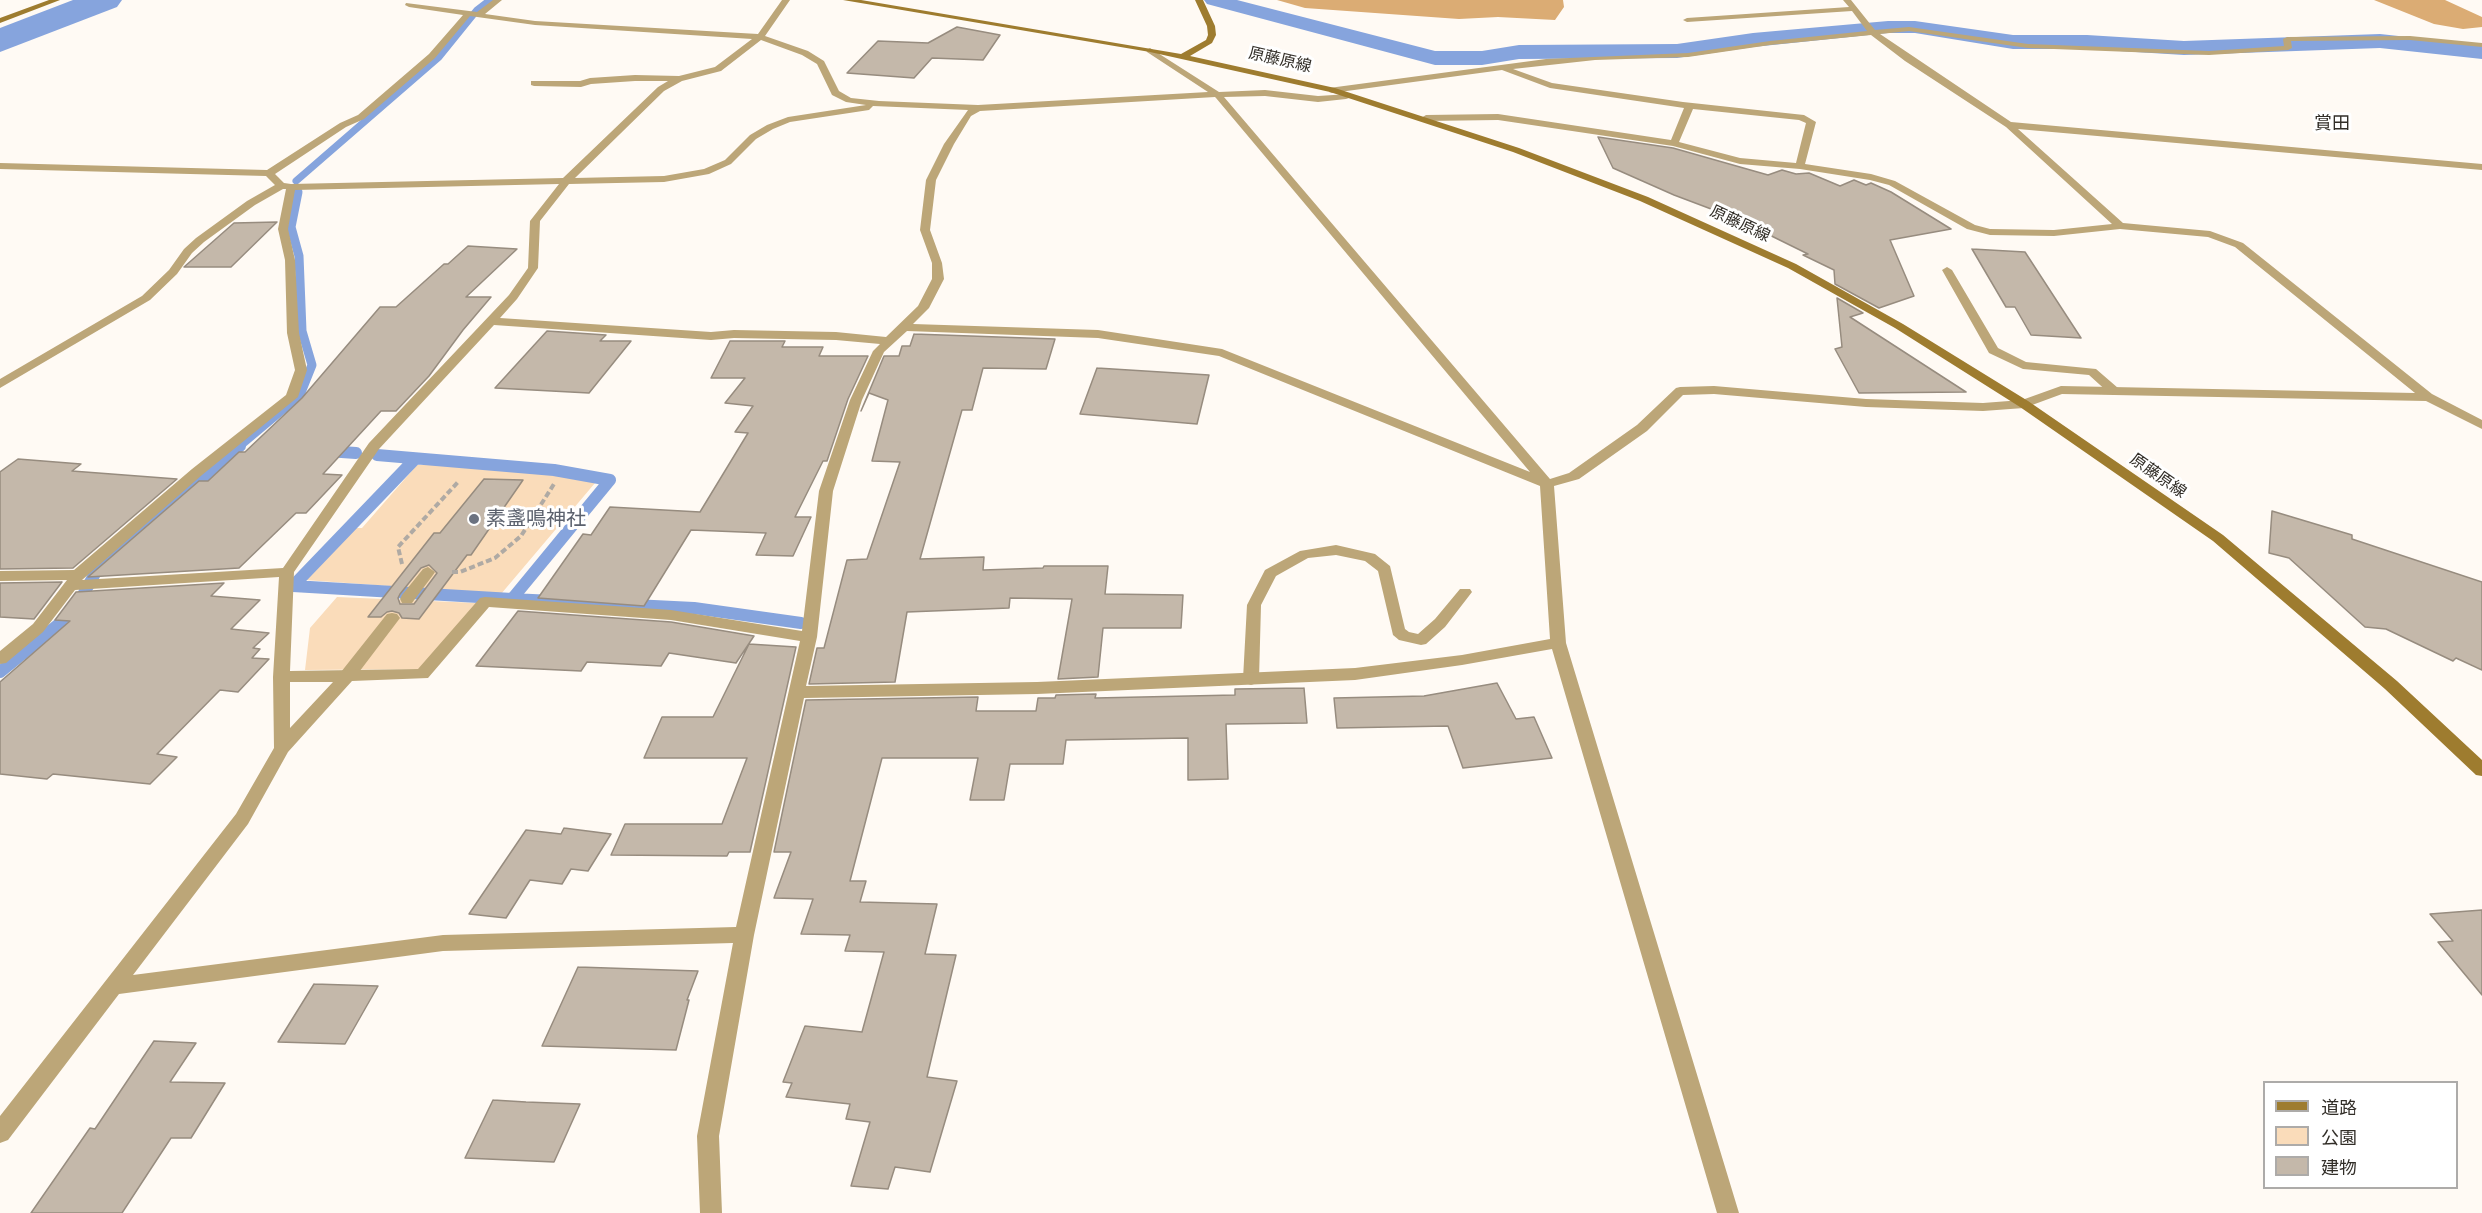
<!DOCTYPE html>
<html>
<head>
<meta charset="utf-8">
<style>
	body { margin:0 }
	#map { position:relative; width:2482px; height:1213px; overflow:hidden; background:#fffaf4; font-family:Montserrat,"Noto Sans JP",sans-serif }
	canvas { display:block }
	.legend { position:absolute; left:2263px; top:1081px; width:195px; height:108px; box-sizing:border-box; background:#fff; border:2px solid #adaba9; margin:0; padding:8px 10px; list-style:none; font-size:18px; color:#322e28 }
	.legend li { display:flex; align-items:center; gap:12px; height:30px }
	.legend b { width:30px; border:2px solid #adaba9 }
</style>
</head>
<body>
<div id="map">
<canvas width="2482" height="1213"></canvas>
<ul class="legend">
<li><b style="height:8px;background:#9e7c2f"></b>道路</li>
<li><b style="height:16px;background:#fadcba"></b>公園</li>
<li><b style="height:16px;background:#c4b8aa"></b>建物</li>
</ul>
</div>
<script>
const ctx = document.querySelector('canvas').getContext('2d');
ctx.lineJoin = 'round';
function fill(path, color) { ctx.fillStyle = color; ctx.fill(path, 'evenodd'); }
const shape = rows => new Path2D(rows.map(r => 'M' + r).join(''));
function stroke(path, color, width, dash) { ctx.strokeStyle = color; ctx.lineWidth = width; ctx.lineCap = dash ? 'butt' : 'round'; ctx.setLineDash(dash || []); ctx.stroke(path); }
function label(font, color, halo, rows, align = 'center') {
  ctx.font = font + ' Montserrat,"Noto Sans JP",sans-serif'; ctx.lineWidth = 6; ctx.setLineDash([]); ctx.textBaseline = 'middle'; ctx.strokeStyle = halo; ctx.fillStyle = color; for (const [text, x, y, turn = 0] of rows) {
    ctx.save(); ctx.translate(x, y); ctx.rotate((+turn || 0) * Math.PI / 180); ctx.textAlign = isNaN(turn) ? turn : align; if (halo) ctx.strokeText(text, 0, 0); ctx.fillText(text, 0, 0); ctx.restore();
  }
}
const green = shape([
	[417,465,469,465,553,472,595,483,501,594,305,580,353,528,362,528],
	[337,597,477,603,422,669,305,670,310,628]
]);
const forest = shape([
	[1277,0,1563,0,1564,7,1555,20,1498,17,1459,19,1305,8],
	[2374,0,2445,0,2482,17,2482,27,2463,29,2434,24]
]);
const streamFar2 = shape([
	[296,181,439,57,477,10,490,0],
	[297,194,298,190]
]);
const streamFar1 = shape([
	[238,447,300,395,312,365,302,331,299,256,291,227,298,192]
]);
const stream = shape([
	[327,451,356,453],
	[377,455,554,470,610,480,512,599,293,586,415,459],
	[84,593,101,563,240,446],
	[512,599,694,608,801,623],
	[0,672,59,624,71,609]
]);
const canal = shape([
	[1204,0,1237,0,1435,51,1482,51,1519,45,1677,44,1753,33,1888,21,1915,21,2013,35,2087,35,2184,41,2380,34,2482,45,2482,59,2380,48,2184,55,2087,49,2013,49,1915,33,1888,33,1753,47,1677,58,1519,59,1482,65,1435,65,1207,4,1204,0]
]);
const river = shape([
	[73,0,122,0,117,7,0,52,0,28,73,0]
]);
const building = shape([
	[957,27,1000,35,983,60,932,58,914,78,847,73,878,41,928,43,957,27],
	[1598,137,1673,148,1768,175,1782,170,1796,174,1809,173,1840,186,1854,180,1866,185,1871,183,1891,192,1951,229,1890,240,1914,296,1879,308,1835,284,1834,270,1803,255,1808,254,1735,218,1674,195,1613,168,1598,137],
	[277,222,231,267,184,267,234,223,277,222],
	[468,246,517,249,466,297,491,297,463,330,429,376,396,411,381,411,323,474,342,475,306,513,296,513,239,568,88,577,199,481,208,481,239,452,245,452,302,398,380,307,396,307,444,264,448,264,468,246],
	[1972,249,2025,252,2081,338,2031,335,2015,307,2006,307,1972,249],
	[1837,298,1863,313,1850,317,1966,392,1859,393,1835,349,1842,347,1837,298],
	[547,331,606,335,600,341,631,341,589,393,495,388,547,331],
	[914,334,1055,339,1046,369,983,368,972,410,962,410,920,559,984,557,983,570,1043,568,1044,566,1108,566,1105,594,1183,595,1181,628,1103,628,1098,677,1058,679,1072,599,1010,598,1009,608,907,612,895,682,809,684,817,648,824,648,847,560,867,559,900,462,872,461,888,400,869,393,861,411,884,356,899,356,902,346,910,346,914,334],
	[730,341,785,341,782,347,823,347,819,356,868,356,848,399,827,461,823,461,795,517,811,517,793,556,756,555,766,533,691,530,644,606,538,598,583,534,591,535,610,507,700,512,748,433,735,432,753,406,725,403,745,378,711,378,730,341],
	[1097,368,1209,375,1197,424,1080,414,1097,368],
	[18,459,81,464,72,471,177,479,73,568,0,569,0,472,18,459],
	[484,479,523,480,471,555,467,555,419,619,402,618,399,613,392,611,387,612,381,617,368,617,434,533,440,533,484,479],
	[429,565,437,573,414,604,400,604,398,598,400,594,421,568,429,565],
	[2272,511,2352,535,2352,539,2482,582,2482,670,2456,658,2453,661,2386,629,2365,627,2289,558,2269,553,2272,511],
	[62,582,34,619,0,617,0,583,62,582],
	[224,583,211,596,260,600,231,629,269,633,253,648,260,649,252,658,269,659,238,692,220,690,157,754,177,757,150,784,53,774,47,779,0,774,0,682,70,621,55,620,76,592,224,583],
	[518,611,671,622,754,636,736,663,669,653,661,666,587,662,581,671,476,666,518,611],
	[749,644,796,647,750,852,729,852,727,856,611,855,625,824,722,824,747,758,644,758,662,717,713,717,749,644],
	[1497,683,1516,719,1534,717,1552,758,1463,768,1448,726,1337,728,1334,698,1424,696,1497,683],
	[1304,688,1307,723,1226,724,1228,779,1188,780,1188,738,1066,740,1063,764,1010,764,1004,800,970,800,978,758,882,758,850,881,866,881,860,902,937,904,925,954,956,955,927,1077,957,1081,930,1172,895,1167,888,1189,851,1186,870,1122,846,1119,850,1104,786,1097,792,1083,783,1082,805,1026,862,1032,884,952,845,951,850,935,801,934,813,899,774,898,791,852,774,852,806,700,978,697,976,711,1036,711,1038,698,1055,698,1056,695,1096,694,1095,698,1235,695,1235,689,1304,688],
	[564,828,611,834,588,871,571,869,562,884,530,880,506,918,469,914,526,830,561,834,564,828],
	[2482,910,2482,995,2438,942,2453,941,2430,914,2482,910],
	[578,967,698,971,687,1000,689,1000,676,1050,542,1046,578,967],
	[314,984,378,986,345,1044,278,1042,314,984],
	[154,1041,196,1043,170,1082,225,1083,191,1138,171,1138,122,1213,31,1213,90,1128,95,1129,154,1041],
	[493,1100,526,1102,580,1104,554,1162,465,1158,493,1100]
]);
const path = shape([
	[402,564,398,547,459,481],
	[452,572,460,572,495,558,521,536,554,484]
]);
const lane = shape([
	[1947,267,1952,270,1998,348,2026,362,2096,369,2118,388,2120,391,2118,394,2110,394,2089,375,2023,369,1989,353,1942,270,1947,267],
	[1336,545,1375,554,1390,566,1405,629,1409,632,1418,634,1435,619,1460,589,1470,589,1472,592,1445,627,1426,644,1421,645,1399,640,1393,635,1378,571,1365,561,1336,555,1308,558,1276,576,1261,605,1259,679,1257,683,1251,685,1245,683,1243,679,1247,605,1265,570,1300,551,1336,545],
	[428,567,435,572,433,575,412,603,402,603,400,599,402,595,423,569,428,567],
	[392,613,397,614,400,618,397,622,353,680,341,680,339,676,341,672,387,614,392,613]
]);
const street = shape([
	[493,0,502,0,485,14,535,21,758,34,782,0,790,0,765,36,808,51,824,61,839,91,851,98,879,101,978,105,1208,92,1147,52,1146,50,1150,48,1219,92,1265,90,1318,96,1349,94,1349,98,1346,99,1318,102,1265,96,1224,97,1550,479,1569,473,1637,425,1676,388,1680,387,1714,386,1866,399,1983,403,2022,400,2061,386,2415,393,2235,247,2208,237,2120,229,2054,236,1990,235,1967,229,1889,185,1870,180,1800,169,1740,164,1673,146,1498,120,1426,121,1421,118,1426,115,1498,114,1671,140,1684,108,1550,88,1502,70,1332,93,1329,92,1329,88,1546,59,1688,53,1770,41,1867,31,1852,11,1687,22,1683,20,1687,18,1849,7,1843,0,1851,0,1875,30,1909,27,2028,44,2209,51,2284,46,2283,39,2287,37,2410,36,2482,43,2482,47,2410,40,2291,41,2292,48,2288,50,2209,55,2028,48,1909,31,1880,34,2011,122,2482,164,2482,170,2018,129,2123,223,2210,231,2243,243,2432,394,2482,420,2482,429,2426,401,2062,394,2024,408,1983,411,1866,407,1714,394,1683,395,1647,431,1579,479,1554,486,1566,643,1739,1213,1717,1213,1552,649,1462,665,1355,680,1037,694,804,698,754,935,719,1136,722,1213,700,1213,697,1136,733,943,443,951,119,994,8,1140,0,1143,0,1116,236,814,274,748,273,677,279,577,75,590,43,632,6,663,0,664,0,651,33,624,67,580,0,581,0,571,74,570,192,469,286,395,295,370,287,333,285,260,278,229,286,189,283,189,255,205,204,242,192,253,177,274,150,300,0,388,0,379,142,296,169,270,184,249,196,238,247,201,275,185,266,176,0,169,0,163,267,170,340,123,358,115,429,54,463,15,409,7,405,5,406,3,477,12,493,0],
	[470,16,535,25,752,39,715,67,679,76,635,75,590,78,580,81,531,81,531,85,534,86,581,87,591,84,635,81,668,81,658,87,563,178,291,184,284,183,275,174,346,127,364,119,435,58,470,16],
	[1871,35,1905,61,2006,127,2112,224,2054,230,1990,229,1975,225,1895,181,1871,174,1805,164,1816,122,1804,115,1683,102,1552,83,1513,69,1595,60,1688,57,1770,45,1871,35],
	[761,40,802,55,817,64,832,95,846,102,866,105,788,117,767,125,750,135,725,160,704,169,664,176,575,178,664,91,682,81,721,71,761,40],
	[1215,97,1216,98,1530,472,1222,349,1098,330,913,324,929,308,944,279,942,263,930,230,936,180,954,144,971,116,980,111,1215,97],
	[873,106,968,110,944,144,926,180,920,230,932,263,932,279,918,306,886,337,836,332,734,330,711,332,500,318,517,299,538,268,540,221,569,184,664,182,709,174,731,164,756,139,773,129,790,122,869,110,873,106],
	[1693,109,1799,120,1806,123,1796,163,1740,158,1679,142,1693,109],
	[559,184,530,221,528,268,509,295,369,443,283,568,82,580,202,475,298,397,307,370,299,333,295,260,288,229,295,190,559,184],
	[494,325,711,340,734,338,836,340,880,344,873,351,850,400,819,491,802,631,671,610,485,597,480,598,418,669,290,671,294,572,379,449,494,325],
	[907,331,1098,338,1219,356,1540,486,1550,639,1462,655,1355,668,1037,682,806,686,817,637,833,491,862,400,884,352,907,331],
	[489,607,671,620,800,641,736,927,443,935,133,975,248,824,288,752,352,681,428,678,489,607],
	[290,682,333,682,290,728,290,682]
]);
const secondary = shape([
	[49,0,60,0,0,23,0,18,49,0],
	[843,0,861,0,1181,54,1206,40,1208,35,1207,26,1195,0,1203,0,1215,26,1216,35,1212,43,1190,56,1335,88,1519,148,1648,197,1796,264,1903,324,2028,401,2223,535,2397,681,2482,760,2482,776,2476,775,2385,689,2213,541,2020,407,1895,328,1788,268,1640,201,1513,152,1330,92,1150,52,843,0]
]);
const markers = [
	[474,519,6,"#6b7280"]
];
const farStreetnames = [
	["原藤原線",1280,60,13],
	["原藤原線",1740,224,25],
	["原藤原線",2158,476,35]
];
const farQuarternames = [
	["賞田",2332,124]
];
const worshipNames = [
	["素盞鳴神社",486,519]
];
fill(green, '#fadcba');
fill(forest, '#dbac74');
stroke(streamFar2, '#86a4dd', 7);
stroke(streamFar1, '#86a4dd', 9);
stroke(stream, '#86a4dd', 12);
fill(canal, '#86a4dd');
fill(river, '#86a4dd');
fill(building, '#c4b8aa');
stroke(building, '#978c7f', 1.5);
stroke(path, '#afaaa4', 4, [6, 3]);
fill(lane, '#bca678');
fill(street, '#bca678');
fill(secondary, '#9e7c2f');
for (const [x, y, r, color] of markers) { const dot = new Path2D(); dot.arc(x, y, r, 0, 2 * Math.PI); ctx.fillStyle = color; ctx.fill(dot); stroke(dot, '#fff', 2); }
label('16px', '#322e28', '#fff', farStreetnames);
label('18px', '#322e28', '#fff', farQuarternames);
label('20px', '#5b616d', '#fff', worshipNames, 'left');
</script>
</body>
</html>
